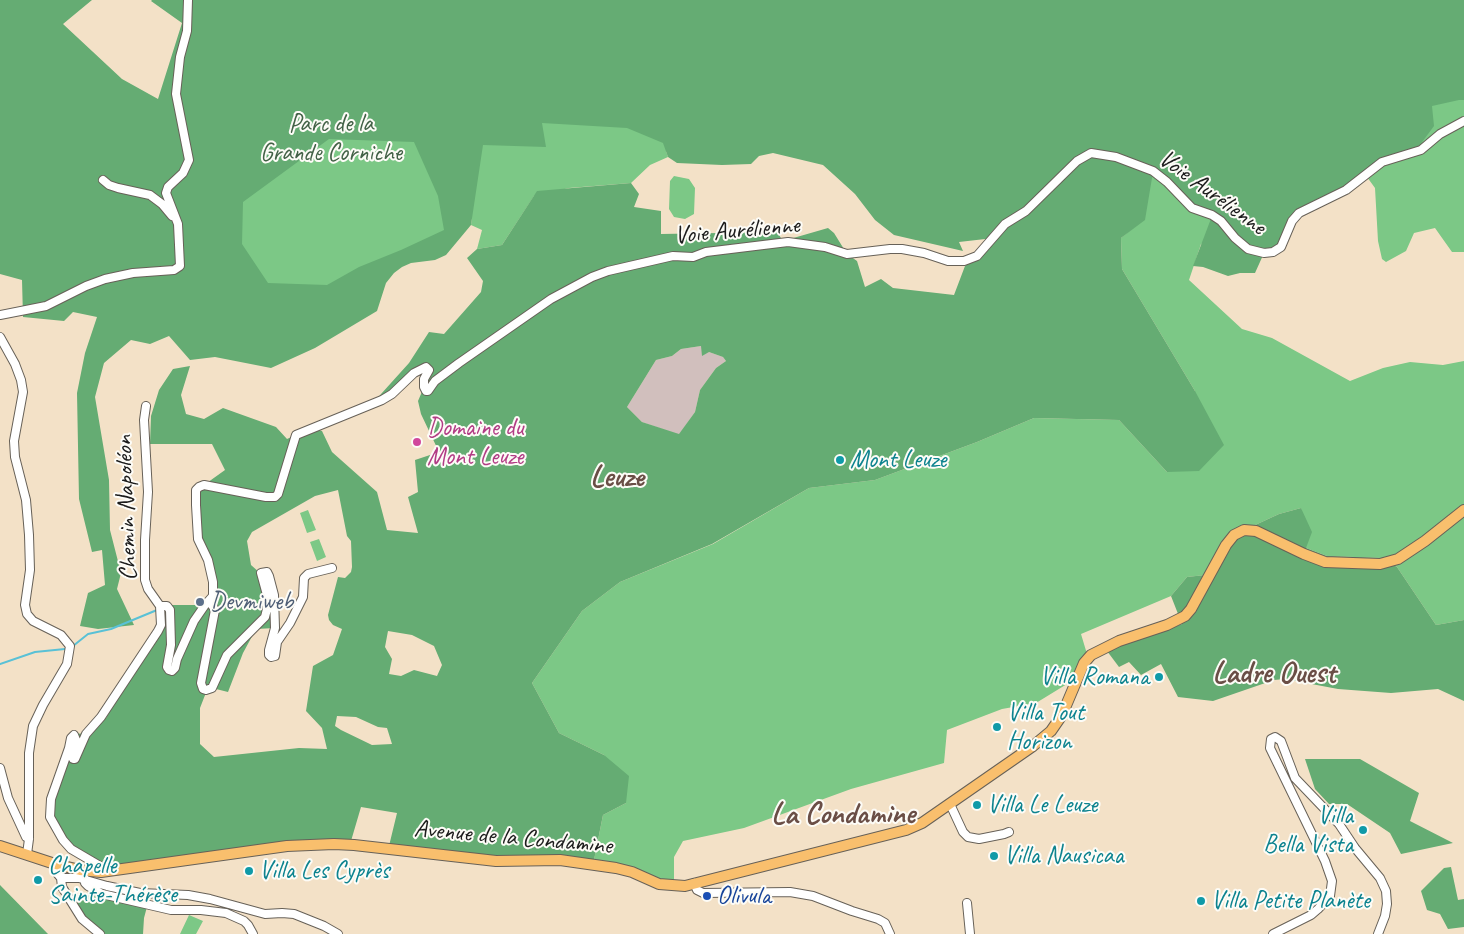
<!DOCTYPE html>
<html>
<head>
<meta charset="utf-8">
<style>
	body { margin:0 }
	canvas { display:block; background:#f3e1c7 }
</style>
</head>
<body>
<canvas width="1464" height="934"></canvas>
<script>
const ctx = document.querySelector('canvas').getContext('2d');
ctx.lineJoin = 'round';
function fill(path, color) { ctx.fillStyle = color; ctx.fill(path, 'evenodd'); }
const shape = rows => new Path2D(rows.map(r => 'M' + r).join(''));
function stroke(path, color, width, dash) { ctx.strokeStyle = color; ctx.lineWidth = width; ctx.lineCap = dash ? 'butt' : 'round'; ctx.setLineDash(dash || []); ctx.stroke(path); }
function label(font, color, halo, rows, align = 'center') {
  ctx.font = font + ' Caveat,sans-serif'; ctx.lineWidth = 4; ctx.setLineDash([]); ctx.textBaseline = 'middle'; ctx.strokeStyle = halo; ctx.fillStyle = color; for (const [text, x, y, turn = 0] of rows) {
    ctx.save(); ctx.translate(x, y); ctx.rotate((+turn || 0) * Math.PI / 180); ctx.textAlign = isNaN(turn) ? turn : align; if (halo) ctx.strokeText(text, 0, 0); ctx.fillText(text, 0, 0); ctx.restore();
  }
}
const industrial = shape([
	[701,346,709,352,723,357,726,361,716,368,700,390,695,412,679,435,642,422,627,407,656,360,672,356,681,349]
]);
const green = shape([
	[1464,0,1464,252,1452,252,1435,228,1414,233,1406,251,1386,262,1382,259,1378,241,1375,188,1367,177,1201,244,1189,280,1242,329,1272,338,1350,381,1383,368,1410,362,1443,365,1464,361,1464,620,1436,625,1397,567,1382,558,1327,556,1306,548,1301,508,1279,514,1253,526,1205,575,1187,577,1171,596,1081,634,1087,654,1071,683,1067,684,1036,703,1002,709,947,730,944,763,851,789,744,828,683,841,674,857,674,882,660,879,634,869,594,860,603,815,626,803,604,755,559,733,532,683,582,611,620,582,713,544,809,488,875,480,977,442,1034,418,1119,420,1167,472,1195,391,1122,269,1121,238,1139,223,827,156,722,147,666,151,668,157,650,165,631,183,569,188,534,196,502,245,477,249,482,230,471,225,472,218,391,263,271,359,181,88],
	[674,176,689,179,695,188,694,214,685,219,674,217,669,209,670,181],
	[308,510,316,530,307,533,300,513],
	[319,539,326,557,317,561,310,542],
	[189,915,203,921,196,934,180,934]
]);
const forest = shape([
	[0,0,92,0,63,24,122,79,158,99,182,23,151,1,152,0,1464,0,1464,100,1459,100,1432,106,1434,126,1414,153,1395,158,1346,190,1299,213,1281,247,1264,253,1255,273,1240,273,1228,276,1203,267,1193,266,1212,216,1192,208,1153,172,1145,220,1121,238,1122,269,1195,391,1224,445,1199,471,1167,472,1119,420,1034,418,977,442,875,480,809,488,712,544,620,582,582,611,532,683,559,733,604,755,629,776,626,803,603,815,594,860,546,855,507,858,389,846,397,813,361,807,351,841,107,867,100,862,80,854,65,839,53,819,51,811,74,734,90,733,106,718,161,625,161,610,165,605,205,605,210,602,213,582,198,539,195,487,204,485,225,470,212,444,150,444,151,416,159,390,173,369,190,366,181,395,186,414,204,419,223,408,276,427,287,439,311,428,322,431,332,452,377,492,387,530,418,533,408,497,418,492,415,460,439,452,421,414,418,401,424,387,428,368,372,404,409,363,429,332,444,334,481,292,483,281,467,258,477,249,502,245,537,191,631,183,639,194,634,207,661,211,661,234,777,232,783,241,828,228,834,233,847,254,857,261,865,287,881,279,893,288,954,295,965,266,984,250,994,238,959,242,963,251,894,235,875,220,855,194,823,165,773,153,759,156,751,164,722,165,677,163,668,157,663,143,627,128,542,123,546,147,483,145,471,225,446,255,435,260,411,263,402,267,394,273,386,283,377,311,315,348,271,368,215,357,190,360,169,336,150,344,131,340,104,363,95,397,109,480,110,530,121,573,117,589,134,625,98,629,80,626,88,593,105,585,102,550,92,552,79,499,77,393,85,353,97,317,73,312,64,321,23,317,22,280,0,274],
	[329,139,414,142,438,196,444,230,401,250,359,267,327,285,268,283,242,244,243,202],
	[701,346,702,356,709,352,723,357,726,361,716,368,700,390,695,412,679,434,642,422,627,407,656,360,672,356,681,349],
	[338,490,347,536,351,541,352,567,351,572,345,578,338,577,328,615,329,620,333,625,342,629,333,655,313,666,306,711,322,728,327,749,299,748,214,757,200,744,200,708,207,690,212,688,228,692,243,653,256,629,275,628,263,572,260,573,251,565,247,541,252,532,315,496],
	[388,631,412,635,434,646,442,665,437,676,414,670,401,676,389,674,392,659,385,647],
	[337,716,356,717,378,727,387,728,392,744,372,745,341,730,335,726],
	[1301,508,1312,532,1306,548,1327,556,1382,558,1397,567,1436,625,1464,620,1464,701,1438,689,1391,693,1338,689,1285,679,1274,680,1213,701,1178,697,1161,664,1141,675,1129,662,1119,667,1107,651,1137,639,1164,631,1182,624,1171,596,1187,577,1205,575,1223,541,1231,530,1241,526,1253,526,1279,514],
	[1305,759,1360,759,1419,793,1410,821,1453,843,1401,854,1390,833,1347,804,1329,804,1315,789],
	[1451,867,1458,900,1464,899,1464,927,1448,929,1440,914,1427,910,1421,891,1444,868],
	[0,885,47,933,48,934,0,934],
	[94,892,148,903,144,918,143,934,104,934,84,918,76,904]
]);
const stream = shape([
	[73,646,88,634,111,629,157,610],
	[0,664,35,652,65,649]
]);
const minor = shape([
	[103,180,109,185,118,188,150,195,162,204,172,216],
	[0,315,46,306,86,286,105,279,133,273,174,270,180,266,178,224,166,193,168,187,183,173,189,160,176,94,180,57,187,31,188,0],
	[0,337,15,364,21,380,23,392,14,441,15,457,26,500,29,535,30,570,25,605,27,614,33,621,61,635,70,646,67,664,43,705,33,726,29,753,29,839,27,854],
	[146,406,144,420,148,492,145,540,145,580,148,589,160,606],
	[210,602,215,610,201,683,203,689,206,690,212,688,227,655,265,617,267,609,267,595,261,573,267,572,269,576,274,595,275,628,269,650,269,655,271,657,275,656,277,642,290,623,303,597,304,578,308,574,332,568],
	[0,768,8,798,26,837,29,839],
	[950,804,963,832,968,837,979,839,1004,834,1009,832],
	[55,864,56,872,61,878,79,878,107,886,140,893,188,895,210,899,265,914,282,913,294,914,324,926,338,934],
	[101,872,100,866,71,849,63,840,50,817,51,799,69,748,71,738,74,735,76,740,72,756,73,759,75,759,86,734,101,717,158,631,161,625,160,606,167,606,170,610,171,645,167,667,169,670,172,671,175,668,177,659,194,621,205,605,213,596,213,582,208,560,198,539,196,505,196,490,199,487,204,485,266,497,275,497,278,494,296,435,382,400,392,394,414,373,426,367,429,370,424,379,424,387,426,391,428,391,435,381,459,363,551,299,592,277,608,271,673,256,693,257,706,252,788,242,825,247,847,254,890,249,902,249,924,253,948,261,964,261,977,256,1005,224,1026,211,1077,161,1091,153,1116,157,1153,171,1167,182,1192,208,1212,215,1221,221,1235,238,1248,249,1264,253,1273,252,1281,247,1292,221,1299,213,1346,190,1382,162,1421,150,1440,134,1464,121],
	[61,878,62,887,82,919,100,934],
	[85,879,85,883,88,886,102,894,171,910,201,910,226,913,244,921,248,925,253,934],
	[694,883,697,890,703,893,790,892,813,896,852,911,878,919,885,923,890,934],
	[967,903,970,934],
	[1273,934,1311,915,1318,909,1330,896,1332,881,1325,861,1270,748,1271,739,1275,737,1281,741,1295,778,1339,824,1355,848,1380,878,1386,891,1387,904,1385,916,1378,934]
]);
const major = shape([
	[0,846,55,864,80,870,101,872,287,846,334,844,354,845,496,861,560,860,616,868,632,872,659,884,685,886,906,830,922,823,1033,746,1051,731,1062,715,1084,663,1091,655,1119,641,1167,625,1185,616,1191,609,1226,545,1234,535,1244,530,1256,531,1304,554,1325,562,1380,564,1398,559,1425,541,1464,510]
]);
const markers = [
	[417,442,5,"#d1479c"],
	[840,460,5,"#0f9aa8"],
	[200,602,5,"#5c6f8a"],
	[1159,677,5,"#0f9aa8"],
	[997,727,5,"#0f9aa8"],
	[977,805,5,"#0f9aa8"],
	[1363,830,5,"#0f9aa8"],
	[994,856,5,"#0f9aa8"],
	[249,871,5,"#0f9aa8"],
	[38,880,5,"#0f9aa8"],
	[707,896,5,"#1a4fb4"],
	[1201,901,5,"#0f9aa8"]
];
const parkNames = [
	["Parc de la",331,124],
	["Grande Corniche",331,153]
];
const streetNames = [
	["Voie Aurélienne",1212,193,36],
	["Voie Aurélienne",737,231,-5],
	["Chemin Napoléon",127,508,-92],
	["Avenue de la Condamine",513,838,5]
];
const hotelNames = [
	["Domaine du",427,428],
	["Mont Leuze",427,457]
];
const cultureNames = [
	["Mont Leuze",850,460],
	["Villa Romana",1149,677,"right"],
	["Villa Tout",1007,713],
	["Horizon",1007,742],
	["Villa Le Leuze",987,805],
	["Villa",1353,816,"right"],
	["Bella Vista",1353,845,"right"],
	["Villa Nausicaa",1004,856],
	["Chapelle",48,866],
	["Sainte-Thérèse",48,895],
	["Villa Les Cyprès",259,871],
	["Villa Petite Planète",1211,901]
];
const serviceNames = [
	["Devmiweb",210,602]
];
const transitNames = [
	["Olivula",717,896]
];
const districtNames = [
	["Leuze",617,478],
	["Ladre Ouest",1274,674],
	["La Condamine",843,815]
];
fill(industrial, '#d1bfbd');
fill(green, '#7cc886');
fill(forest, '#65ac73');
stroke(stream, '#59c1d6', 2);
stroke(minor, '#676158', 10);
stroke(major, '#676158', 12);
stroke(minor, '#fff', 8);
stroke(major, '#f9bf6d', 10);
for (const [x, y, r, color] of markers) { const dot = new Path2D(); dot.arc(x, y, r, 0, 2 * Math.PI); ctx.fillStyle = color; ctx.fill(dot); stroke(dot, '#fdfcf7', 2); }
label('25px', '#426146', '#fdfcf7', parkNames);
label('25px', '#1c1c1c', '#fdfcf7', streetNames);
label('25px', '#b23c85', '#fdfcf7', hotelNames, 'left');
label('25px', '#0d838f', '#fdfcf7', cultureNames, 'left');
label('25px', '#4e5e75', '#fdfcf7', serviceNames, 'left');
label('25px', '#164399', '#fdfcf7', transitNames, 'left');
label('bold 30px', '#6a4e46', '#fdfcf7', districtNames);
</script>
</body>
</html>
